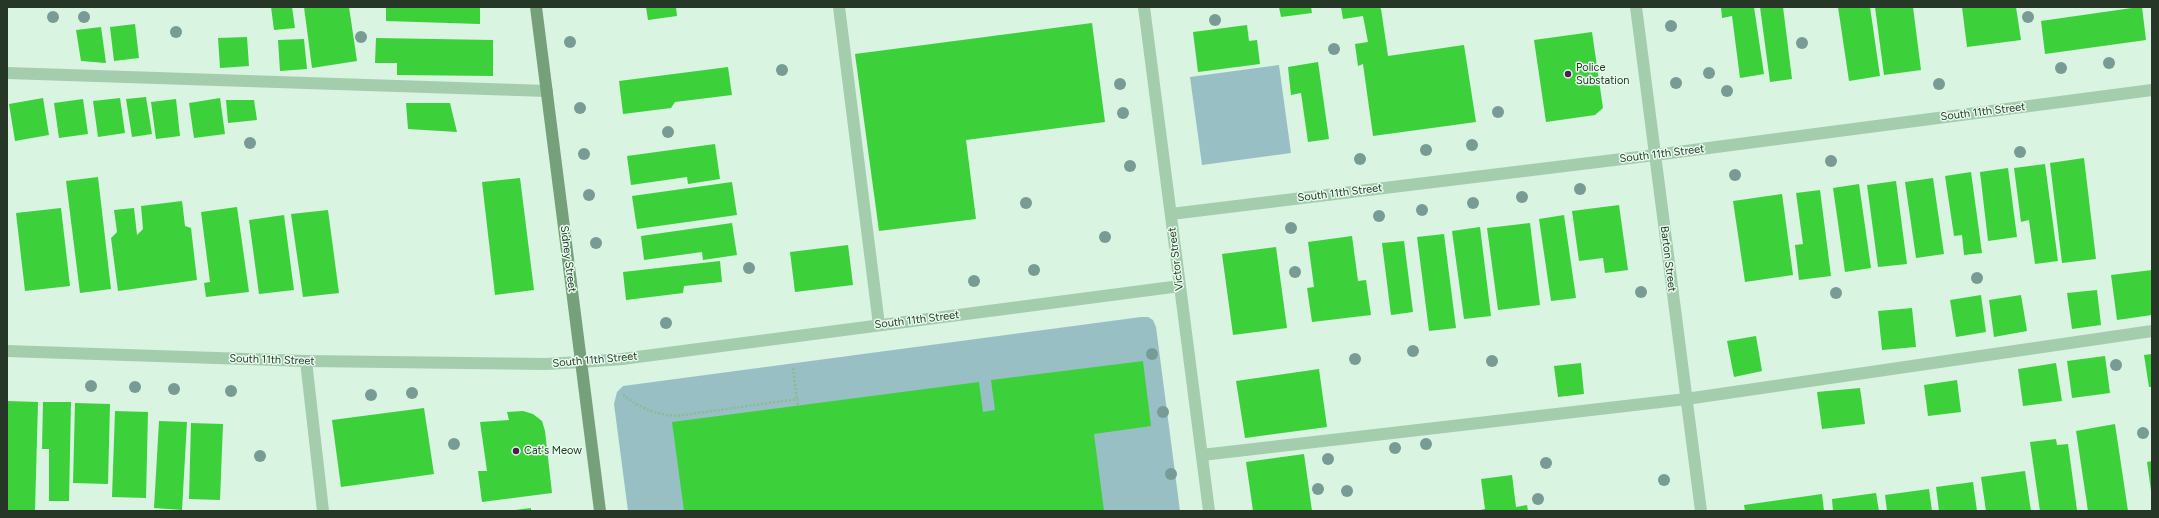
<!DOCTYPE html>
<html>
<head>
<meta charset="utf-8">
<style>
	body { margin:0 }
	#map { position:relative; width:2159px; height:518px; overflow:hidden; background:#d9f4e1; font-family:Figtree,sans-serif }
	canvas { display:block }
	.frame { position:absolute; inset:0; border:8px solid #263728; pointer-events:none }
</style>
</head>
<body>
<div id="map">
<canvas width="2159" height="518"></canvas>
<div class="frame"></div>
</div>
<script>
const ctx = document.querySelector('canvas').getContext('2d');
ctx.lineJoin = 'round';
function fill(path, color) { ctx.fillStyle = color; ctx.fill(path, 'evenodd'); }
const shape = rows => new Path2D(rows.map(r => 'M' + r).join(''));
function stroke(path, color, width, dash) { ctx.strokeStyle = color; ctx.lineWidth = width; ctx.lineCap = dash ? 'butt' : 'round'; ctx.setLineDash(dash || []); ctx.stroke(path); }
function label(font, color, halo, rows, align = 'center') {
  ctx.font = font + ' Figtree,sans-serif'; ctx.lineWidth = 3; ctx.setLineDash([]); ctx.textBaseline = 'middle'; ctx.strokeStyle = halo; ctx.fillStyle = color; for (const [text, x, y, turn = 0] of rows) {
    ctx.save(); ctx.translate(x, y); ctx.rotate((+turn || 0) * Math.PI / 180); ctx.textAlign = isNaN(turn) ? turn : align; if (halo) ctx.strokeText(text, 0, 0); ctx.fillText(text, 0, 0); ctx.restore();
  }
}
const green = shape([
	[1279,65,1291,153,1202,165,1190,77],
	[1141,317,1148,317,1153,320,1156,327,1180,511,628,511,614,404,617,392,623,386]
]);
const building = shape([
	[271,7,292,7,295,28,274,30],
	[304,7,349,7,357,61,312,68],
	[386,7,480,7,480,24,386,21],
	[646,7,676,7,677,16,648,20],
	[1279,7,1311,7,1312,13,1281,17],
	[1341,7,1379,7,1381,9,1388,56,1464,45,1476,122,1373,136,1363,64,1358,66,1355,44,1368,42,1363,16,1343,19],
	[1721,7,1754,7,1764,74,1740,78,1732,16,1722,18],
	[1760,7,1783,7,1792,79,1770,82],
	[1838,7,1870,7,1880,76,1849,81],
	[1875,7,1913,7,1921,70,1884,75],
	[1962,7,2016,7,2021,40,1967,47],
	[2139,7,2142,7,2146,40,2045,54,2041,21],
	[1092,23,1105,122,966,140,976,219,879,231,855,54],
	[135,24,139,58,114,61,110,27],
	[1247,25,1249,41,1257,40,1260,64,1198,72,1193,32],
	[101,27,106,63,81,61,76,30],
	[1592,32,1603,108,1595,115,1546,122,1534,40],
	[247,37,249,66,220,68,218,38],
	[376,38,493,40,493,76,397,75,397,63,375,63],
	[304,39,307,69,280,71,278,40],
	[1318,62,1329,139,1308,142,1301,93,1291,95,1288,67],
	[728,67,732,95,675,102,671,108,623,114,619,81],
	[146,97,152,134,132,137,126,99],
	[43,98,49,135,15,141,9,104],
	[120,98,125,133,98,137,93,101],
	[220,98,225,134,194,138,189,103],
	[83,99,88,134,59,138,54,103],
	[176,99,180,136,156,139,151,102],
	[226,100,254,100,257,120,228,123],
	[406,103,450,103,457,132,408,129],
	[715,144,720,179,688,184,687,177,631,185,627,156],
	[2084,158,2096,259,2062,263,2050,163],
	[2045,164,2058,261,2035,264,2029,220,2021,222,2014,168],
	[2008,168,2017,237,1988,241,1980,172],
	[1971,172,1982,253,1964,255,1962,235,1954,236,1945,176],
	[98,177,111,289,80,293,66,181],
	[520,178,534,290,495,295,482,182],
	[1933,178,1944,254,1916,258,1905,182],
	[1896,181,1907,264,1878,267,1867,185],
	[732,182,737,215,637,229,632,196],
	[1859,184,1871,268,1845,272,1833,188],
	[1820,190,1831,276,1799,280,1795,245,1803,244,1796,193],
	[1782,194,1793,275,1745,282,1733,201],
	[182,201,185,226,191,228,197,280,118,291,111,238,117,232,114,210,134,208,137,235,143,229,141,206],
	[1619,205,1628,270,1605,273,1603,258,1579,261,1572,211],
	[237,207,249,292,206,297,204,283,210,282,201,212],
	[61,208,70,286,25,291,16,213],
	[328,210,339,293,303,297,291,214],
	[284,215,294,290,259,294,249,220],
	[1564,215,1576,298,1551,301,1539,219],
	[732,223,737,255,703,260,702,252,644,260,641,236],
	[1530,223,1540,305,1498,310,1487,228],
	[1480,227,1491,316,1464,319,1452,231],
	[1444,234,1456,328,1429,331,1417,237],
	[1352,236,1358,281,1366,280,1371,315,1312,322,1307,288,1314,287,1308,242],
	[1404,241,1413,312,1391,315,1382,243],
	[848,245,853,285,795,292,790,252],
	[1276,247,1287,328,1233,335,1222,254],
	[720,261,722,282,684,286,683,293,626,300,623,272],
	[2152,270,2152,315,2117,320,2111,275],
	[2097,290,2101,325,2072,329,2067,293],
	[1981,295,1986,332,1956,337,1950,300],
	[2021,295,2027,331,1994,337,1989,300],
	[1912,308,1916,347,1882,350,1878,311],
	[1756,336,1762,371,1734,377,1727,341],
	[2152,354,2152,387,2149,387,2144,355],
	[2105,356,2110,393,2072,398,2067,361],
	[1143,361,1151,426,1094,434,1104,511,684,511,672,422,979,382,983,412,995,410,991,380],
	[1581,363,1584,394,1558,397,1554,366],
	[2056,363,2062,401,2023,406,2018,369],
	[1319,369,1327,427,1245,438,1236,381],
	[1957,380,1961,412,1928,416,1924,385],
	[1860,388,1865,424,1822,429,1817,392],
	[7,401,38,402,35,511,7,511],
	[43,402,71,402,69,501,49,501,49,449,42,449],
	[75,403,110,404,108,484,73,483],
	[424,408,434,474,341,487,332,420],
	[115,411,148,412,146,498,112,497],
	[523,411,533,414,542,421,545,431,552,493,482,502,478,471,487,471,480,422,509,420,507,412],
	[159,421,187,422,182,510,154,508],
	[191,423,223,424,220,500,189,499],
	[2115,424,2128,511,2088,511,2076,431],
	[2056,439,2057,445,2068,444,2077,510,2040,511,2030,442],
	[1304,454,1312,511,1253,511,1246,462],
	[2152,461,2152,491,2151,491,2147,462],
	[2025,471,2031,511,1986,511,1981,477],
	[1512,475,1516,507,1527,505,1528,511,1476,511,1485,509,1481,479],
	[1973,482,1977,511,1939,511,1936,487],
	[1929,489,1932,511,1887,511,1885,495],
	[1876,493,1879,511,1833,511,1832,499],
	[1822,494,1824,511,1745,511,1744,505],
	[531,508,531,511,515,511,515,510]
]);
const path = shape([
	[793,368,797,399],
	[623,395,636,404,653,412,667,415,677,416,797,399,798,406]
]);
const lane = shape([
	[839,7,879,325],
	[7,73,547,91],
	[306,361,323,511],
	[1202,455,1686,399,2152,331]
]);
const street = shape([
	[1144,7,1209,511],
	[1636,7,1701,511],
	[1171,214,1655,155,2152,90],
	[7,351,306,361,546,364,581,362,622,359,1180,286]
]);
const secondary = shape([
	[536,7,600,511]
]);
const trees = [
	[53,17],
	[84,17],
	[2028,17],
	[1215,20],
	[1671,26],
	[176,32],
	[361,37],
	[570,42],
	[1802,43],
	[1334,49],
	[2109,63],
	[2061,68],
	[782,70],
	[1709,73],
	[1676,83],
	[1120,84],
	[1939,84],
	[1727,91],
	[580,108],
	[1498,112],
	[1123,113],
	[668,132],
	[250,143],
	[1472,145],
	[1426,150],
	[2020,152],
	[584,154],
	[1360,159],
	[1831,161],
	[1130,166],
	[1735,175],
	[1580,189],
	[589,195],
	[1522,197],
	[1026,203],
	[1473,203],
	[1422,210],
	[1379,216],
	[1291,228],
	[1105,237],
	[596,243],
	[749,268],
	[1034,270],
	[1295,272],
	[1977,278],
	[974,281],
	[1641,292],
	[1836,293],
	[666,323],
	[1413,351],
	[1152,354],
	[1355,359],
	[1492,361],
	[2116,365],
	[91,386],
	[135,387],
	[174,389],
	[231,391],
	[412,393],
	[371,395],
	[1163,412],
	[2143,433],
	[454,444],
	[1426,444],
	[1395,448],
	[260,456],
	[1328,459],
	[1546,463],
	[1171,474],
	[1664,480],
	[1318,489],
	[1347,491],
	[1538,499]
];
const markers = [
	[1568,74,4,"#50195c"],
	[516,451,4,"#50195c"]
];
const poiNames = [
	["Police",1576,68],
	["Substation",1576,81],
	["Cat's Meow",524,451]
];
const streetNames = [
	["South 11th Street",1983,112,-7],
	["South 11th Street",1662,154,-7],
	["South 11th Street",1340,193,-7],
	["Sidney Street",568,259,83],
	["Victor Street",1176,259,-97],
	["Barton Street",1668,259,83],
	["South 11th Street",917,320,-7],
	["South 11th Street",272,360,2],
	["South 11th Street",595,360,-5]
];
fill(green, '#98c0c4');
fill(building, '#3cd03b');
stroke(path, '#8eb996', 2.5, [2, 2]);
stroke(lane, '#a4cdad', 12);
stroke(street, '#a4cdad', 12);
stroke(secondary, '#76a07a', 12);
ctx.fillStyle = '#789b96';
for (const [x, y] of trees) { ctx.beginPath(); ctx.arc(x, y, 6, 0, 2 * Math.PI); ctx.fill(); }
for (const [x, y, r, color] of markers) { const dot = new Path2D(); dot.arc(x, y, r, 0, 2 * Math.PI); ctx.fillStyle = color; ctx.fill(dot); stroke(dot, '#e6fbec', 1.5); }
label('11px', '#263728', '#e6fbec', poiNames, 'left');
label('11px', '#263728', '#e6fbec', streetNames);
</script>
</body>
</html>
